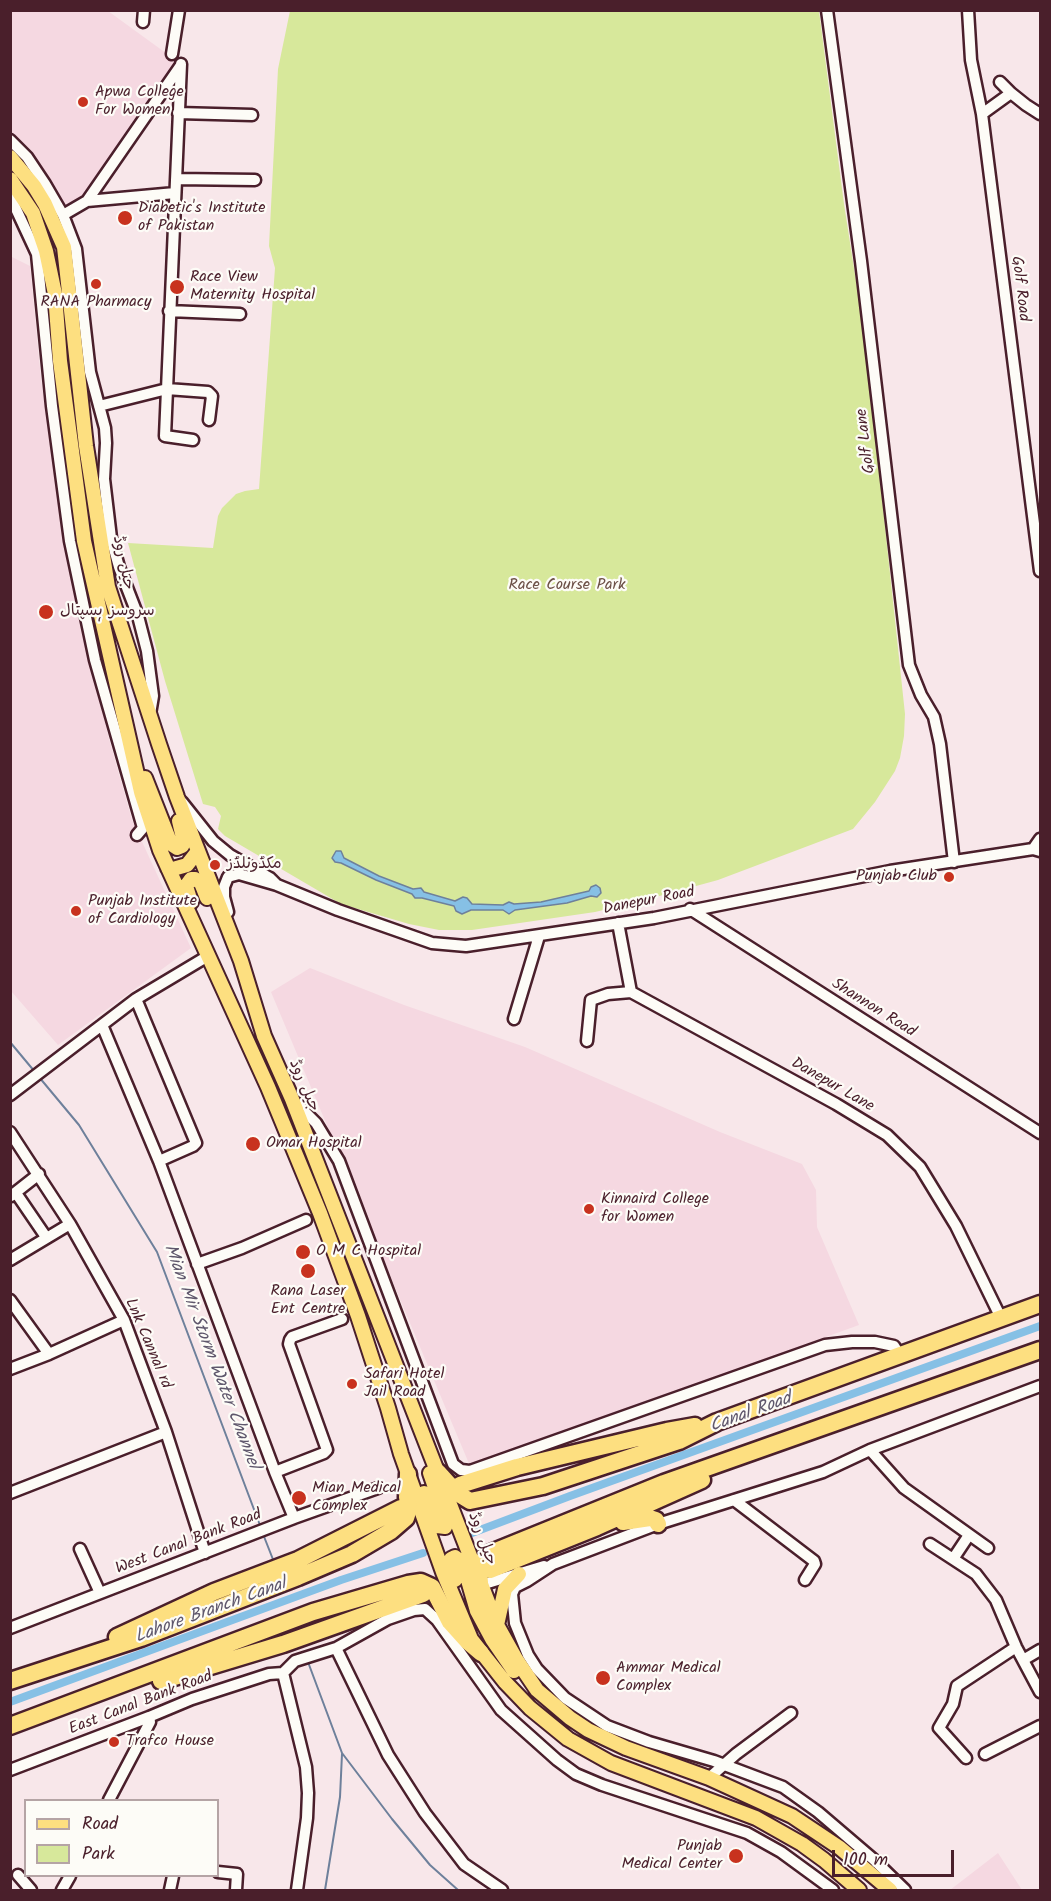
<!DOCTYPE html>
<html>
<head>
<meta charset="utf-8">
<style>
	body { margin:0 }
	#map { position:relative; width:1051px; height:1901px; overflow:hidden; background:#f8e7ea; font-family:Kalam,sans-serif }
	canvas { display:block }
	.frame { position:absolute; inset:0; border:12px solid #4a1f2b; pointer-events:none }
	.legend { position:absolute; left:24px; top:1799px; width:195px; height:78px; box-sizing:border-box; background:#fdfcf7; border:2px solid #b5a4a5; margin:0; padding:8px 10px; list-style:none; font-size:18px; color:#4a1f2b }
	.legend li { display:flex; align-items:center; gap:12px; height:30px }
	.legend b { width:30px; border:2px solid #b5a4a5 }
	.scale { position:absolute; left:832px; top:1850px; width:122px; height:27px; box-sizing:border-box; border:3px solid #4a1f2b; border-top:0; padding-left:8px; font-size:18px; line-height:21px; white-space:nowrap; color:#4a1f2b; -webkit-text-stroke:4px #fdfcf7; paint-order:stroke }
</style>
</head>
<body>
<div id="map">
<canvas width="1051" height="1901"></canvas>
<div class="frame"></div>
<ul class="legend">
<li><b style="height:8px;background:#fddf80"></b>Road</li>
<li><b style="height:16px;background:#d7e89b"></b>Park</li>
</ul>
<div class="scale">100 m</div>
</div>
<script>
const ctx = document.querySelector('canvas').getContext('2d');
ctx.lineJoin = 'round';
function fill(path, color) { ctx.fillStyle = color; ctx.fill(path, 'evenodd'); }
const shape = rows => new Path2D(rows.map(r => 'M' + r).join(''));
function stroke(path, color, width, dash) { ctx.strokeStyle = color; ctx.lineWidth = width; ctx.lineCap = dash ? 'butt' : 'round'; ctx.setLineDash(dash || []); ctx.stroke(path); }
function label(font, color, halo, rows, align = 'center') {
  ctx.font = font + ' Kalam,"Playpen Sans Arabic",sans-serif'; ctx.lineWidth = 4.5; ctx.setLineDash([]); ctx.textBaseline = 'middle'; ctx.strokeStyle = halo; ctx.fillStyle = color; for (const [text, x, y, turn = 0] of rows) {
    ctx.save(); ctx.translate(x, y); ctx.rotate((+turn || 0) * Math.PI / 180); ctx.textAlign = isNaN(turn) ? turn : align; if (halo) ctx.strokeText(text, 0, 0); ctx.fillText(text, 0, 0); ctx.restore();
  }
}
const built = shape([
	[11,11,108,11,181,64,87,201,63,215,11,140],
	[10,256,30,266,41,379,65,548,109,739,132,820,191,948,58,1045,11,991],
	[310,968,404,1005,525,1047,720,1132,802,1164,816,1190,817,1227,859,1325,470,1466,271,992],
	[998,1853,1022,1890,950,1890]
]);
const green = shape([
	[290,11,819,11,844,204,865,339,905,714,904,736,900,758,895,771,875,802,853,829,718,880,641,901,595,912,472,930,439,930,409,924,341,904,225,836,218,829,221,816,215,807,203,804,165,681,128,543,213,548,218,516,222,508,236,494,245,491,259,489,275,268,269,246,278,69]
]);
const water = shape([
	[336,851,341,851,344,858,379,876,413,889,421,888,424,892,455,901,463,897,467,898,472,904,503,905,509,902,514,904,541,902,589,891,591,887,596,885,600,888,601,893,597,897,591,896,567,903,515,910,509,914,503,910,471,910,462,914,456,911,454,906,422,898,415,898,412,894,376,880,341,863,335,862,332,858,336,851]
]);
const stream = shape([
	[10,1042,35,1072],
	[39,1077,79,1125,157,1252,261,1528],
	[263,1534,274,1562],
	[308,1662,342,1753,392,1819,430,1865,458,1890],
	[325,1890,340,1797,342,1754]
]);
const canal = shape([
	[472,1533,570,1496,1040,1326],
	[10,1702,341,1580,423,1553]
]);
const minor = shape([
	[827,10,861,261,909,665,921,695,934,717,940,744,954,862],
	[968,10,971,60,982,114,1040,571],
	[143,22,144,10],
	[172,54,179,10],
	[181,64,165,436,193,440],
	[1000,82,1011,93],
	[178,113,252,115],
	[982,114,1011,93,1026,105,1040,114],
	[10,140,27,157,45,184,63,215,76,249,90,372,105,428,106,443,104,479,111,538,119,567,138,616,147,651,153,696,150,714],
	[176,179,255,180],
	[10,196,37,254,52,406,70,541,95,660,143,828,137,835],
	[87,201,175,193],
	[63,215,87,201,181,65],
	[169,311,240,314],
	[99,406,167,389,208,392,212,396,209,420],
	[182,802,213,841,230,855,270,878,277,885,239,874,228,877,224,887,224,897,228,912],
	[1033,849,1040,839],
	[277,885,338,910,432,943,466,946,654,918,890,871,1033,849,1040,851],
	[690,909,1040,1133],
	[618,923,631,992,836,1104,887,1135,920,1167,956,1226,1001,1318],
	[136,999,196,1143,193,1146,159,1161],
	[514,1019,539,936],
	[102,1025,159,1161,275,1472,294,1518],
	[587,1041,591,1000,608,994,631,992],
	[10,1095,136,999,208,956],
	[294,1101,316,1123,339,1161,453,1464,461,1470,470,1471,825,1345,852,1342,875,1342,894,1346,899,1354],
	[10,1132,70,1224,124,1320,166,1432,205,1553],
	[16,1193,46,1237],
	[11,1196,39,1174],
	[10,1260,70,1224],
	[197,1264,242,1248,306,1220],
	[10,1300,49,1354],
	[10,1369,49,1354,124,1320],
	[870,1450,904,1488,988,1548],
	[275,1472,324,1453,327,1450,289,1344,290,1340,292,1337,342,1319],
	[10,1493,166,1432],
	[734,1500,814,1561,815,1564,805,1580],
	[930,1544,976,1574,996,1600,1016,1647,1040,1692],
	[80,1549,100,1593],
	[953,1559,969,1535],
	[481,1585,544,1566],
	[10,1628,294,1518,378,1488],
	[336,1648,388,1755,425,1813,464,1864,502,1890],
	[1023,1660,1040,1650],
	[283,1673,295,1661,336,1648,388,1619,414,1610,425,1609,437,1620,501,1710,557,1760,576,1774,602,1785,747,1833,781,1852,833,1890],
	[283,1673,306,1767,308,1793,307,1818,297,1890],
	[985,1754,1040,1726],
	[966,1758,939,1728,953,1704,957,1686,1016,1647],
	[10,1770,149,1717,192,1699,269,1674,283,1673],
	[709,1778,736,1754,791,1713],
	[109,1800,150,1722,149,1717],
	[218,1872,237,1874,236,1890],
	[18,1875,31,1890],
	[62,1890,70,1876],
	[170,1890,173,1876],
	[905,1890,873,1859,818,1812,783,1787,714,1761,649,1742,607,1726,565,1698,537,1669,528,1655,515,1623,512,1594,515,1587,527,1581,553,1564,658,1524,823,1472,870,1450,1040,1386]
]);
const major = shape([
	[10,157,34,186,45,204,64,247,86,446,108,587,159,744,177,797,241,961,264,1036,292,1099,497,1625,516,1659,537,1690,570,1718,588,1730,626,1748,709,1778,792,1816,840,1848,890,1890],
	[10,179,33,213,46,251,55,294,60,361,84,541,141,792,160,850,268,1087,320,1213,358,1316,388,1408,401,1454,443,1572,471,1639,505,1682,530,1708,568,1739,611,1763,756,1818,802,1844,824,1860,859,1890],
	[145,778,171,844,177,848,182,846,184,842,179,821],
	[168,868,173,869,187,865,198,851],
	[191,902,186,886,191,879,195,879,201,883,207,898],
	[424,1493,437,1526,445,1527,447,1522,430,1473],
	[455,1580,449,1564,451,1559,455,1557,463,1563,477,1611,492,1639,514,1671],
	[497,1625,505,1589,519,1574]
]);
const highway = shape([
	[438,1472,457,1493,470,1501,543,1486,679,1441,717,1422,1040,1304],
	[460,1485,517,1467,667,1431,695,1426],
	[623,1522,650,1518,656,1520,658,1524],
	[490,1570,597,1527,702,1480],
	[480,1583,479,1570,484,1559,491,1553,664,1483,1040,1350],
	[117,1637,214,1592,298,1560,401,1508],
	[10,1681,141,1638,298,1577,352,1554,391,1531,406,1518,409,1509,407,1497,408,1474],
	[161,1681,283,1644,423,1594],
	[10,1726,313,1612,408,1584,421,1582,432,1587,450,1622,468,1642,481,1653]
]);
const markers = [
	[83,102,6,"#c8321e"],
	[125,218,8,"#c8321e"],
	[96,284,6,"#c8321e"],
	[177,287,8,"#c8321e"],
	[46,612,8,"#c8321e"],
	[215,865,6,"#c8321e"],
	[949,877,6,"#c8321e"],
	[76,911,6,"#c8321e"],
	[253,1144,8,"#c8321e"],
	[589,1209,6,"#c8321e"],
	[303,1252,8,"#c8321e"],
	[308,1271,8,"#c8321e"],
	[352,1384,6,"#c8321e"],
	[299,1498,8,"#c8321e"],
	[603,1678,8,"#c8321e"],
	[114,1742,6,"#c8321e"],
	[736,1856,8,"#c8321e"]
];
const poiNames = [
	["Apwa College",95,93],
	["For Women",95,111],
	["Diabetic's Institute",138,209],
	["of Pakistan",138,227],
	["Race View",190,278],
	["Maternity Hospital",190,296],
	["RANA Pharmacy",96,303,"center"],
	["سروسز ہسپتال",60,612],
	["مکڈونلڈز",227,865],
	["Punjab Club",937,877,"right"],
	["Punjab Institute",88,902],
	["of Cardiology",88,920],
	["Omar Hospital",266,1144],
	["Kinnaird College",601,1200],
	["for Women",601,1218],
	["O M C Hospital",316,1252],
	["Rana Laser",308,1292,"center"],
	["Ent Centre",308,1310,"center"],
	["Safari Hotel",364,1375],
	["Jail Road",364,1393],
	["Mian Medical",312,1489],
	["Complex",312,1507],
	["Ammar Medical",616,1669],
	["Complex",616,1687],
	["Trafco House",126,1742],
	["Punjab",722,1847,"right"],
	["Medical Center",722,1865,"right"]
];
const streetNames = [
	["Golf Road",1019,289,83],
	["Golf Lane",867,441,-97],
	["جیل روڈ",122,563,78],
	["Danepur Road",649,902,-11],
	["Shannon Road",873,1009,32],
	["جیل روڈ",303,1086,67],
	["Danepur Lane",832,1086,30],
	["Lnk Cannal rd",147,1344,67],
	["جیل روڈ",481,1539,70],
	["West Canal Bank Road",189,1543,-21],
	["East Canal Bank Road",141,1704,-21]
];
const parkNames = [
	["Race Course Park",567,586]
];
const waterNames = [
	["Mian Mir Storm Water Channel",210,1357,69],
	["Canal Road",751,1414,-20],
	["Lahore Branch Canal",211,1612,-20]
];
fill(built, '#f5d8e1');
fill(green, '#d7e89b');
fill(water, '#86c0e5');
stroke(water, '#6e809b', 1.5);
stroke(stream, '#6e809b', 2);
stroke(canal, '#86c0e5', 8);
stroke(minor, '#4a1f2b', 15);
stroke(major, '#4a1f2b', 18);
stroke(highway, '#4a1f2b', 21);
stroke(minor, '#fdfcf7', 10);
stroke(major, '#fddf80', 14);
stroke(highway, '#fddf80', 16);
for (const [x, y, r, color] of markers) { const dot = new Path2D(); dot.arc(x, y, r, 0, 2 * Math.PI); ctx.fillStyle = color; ctx.fill(dot); stroke(dot, '#fdfcf7', 2); }
label('16px', '#4a1f2b', '#fdfcf7', poiNames, 'left');
label('16px', '#4a1f2b', '#fdfcf7', streetNames);
label('16px', '#6d5147', '#fdfcf7', parkNames);
label('italic 18px', '#5f576c', '#fdfcf7', waterNames);
</script>
</body>
</html>
